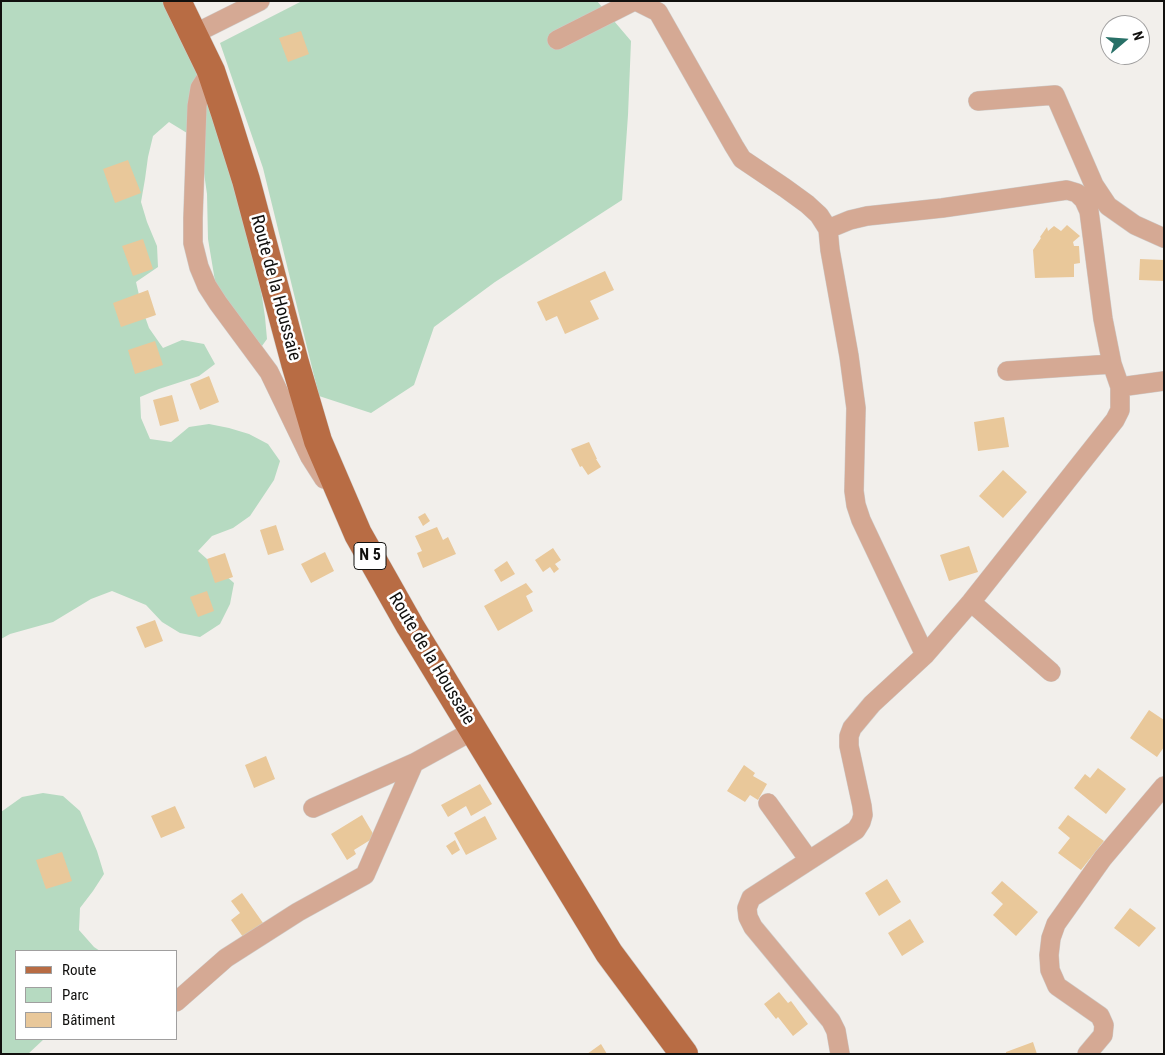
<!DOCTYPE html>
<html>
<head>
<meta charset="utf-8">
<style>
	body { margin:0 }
	#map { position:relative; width:1165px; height:1055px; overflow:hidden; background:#f2efeb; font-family:"Roboto Condensed",sans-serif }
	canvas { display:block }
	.frame { position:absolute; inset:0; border:2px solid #11100e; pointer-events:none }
	.legend { position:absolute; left:15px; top:950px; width:162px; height:90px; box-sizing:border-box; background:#fff; border:1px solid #a09f9f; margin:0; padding:6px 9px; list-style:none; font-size:15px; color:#11100e }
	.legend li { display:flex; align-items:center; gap:10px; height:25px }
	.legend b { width:25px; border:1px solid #a09f9f }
	.north { position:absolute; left:1100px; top:15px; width:50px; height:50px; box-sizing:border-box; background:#fff; border:1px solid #a09f9f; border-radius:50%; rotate:72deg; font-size:14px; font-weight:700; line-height:20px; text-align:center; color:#11100e }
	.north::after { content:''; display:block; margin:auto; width:18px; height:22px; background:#287067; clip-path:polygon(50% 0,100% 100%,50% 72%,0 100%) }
</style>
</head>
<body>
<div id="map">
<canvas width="1165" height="1055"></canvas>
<div class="frame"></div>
<ul class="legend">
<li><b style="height:6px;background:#b86c44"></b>Route</li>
<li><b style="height:14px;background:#b6dac1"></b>Parc</li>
<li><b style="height:14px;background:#e9c89a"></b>Bâtiment</li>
</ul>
<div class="north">N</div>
</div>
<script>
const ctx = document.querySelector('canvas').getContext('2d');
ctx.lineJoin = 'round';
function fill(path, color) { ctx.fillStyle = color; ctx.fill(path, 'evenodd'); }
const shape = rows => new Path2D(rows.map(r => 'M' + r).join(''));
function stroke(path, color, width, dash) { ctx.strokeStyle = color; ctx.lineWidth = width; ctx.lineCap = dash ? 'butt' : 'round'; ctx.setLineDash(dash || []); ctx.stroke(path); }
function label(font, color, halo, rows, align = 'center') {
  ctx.font = font + ' "Roboto Condensed",sans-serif'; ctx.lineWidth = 5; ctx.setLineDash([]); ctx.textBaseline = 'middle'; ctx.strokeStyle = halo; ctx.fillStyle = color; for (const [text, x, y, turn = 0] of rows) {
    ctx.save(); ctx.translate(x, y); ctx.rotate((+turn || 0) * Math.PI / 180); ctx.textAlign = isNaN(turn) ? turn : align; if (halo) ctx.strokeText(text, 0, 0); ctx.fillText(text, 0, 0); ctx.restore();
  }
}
const green = shape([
	[1,1,166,1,186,35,242,206,258,270,265,317,267,339,254,357,215,281,208,239,207,194,204,173,187,133,169,122,153,136,148,157,145,179,141,202,147,222,157,246,158,267,136,282,142,308,149,328,163,348,182,340,204,344,215,364,199,376,159,389,140,397,141,418,150,439,171,442,189,427,209,424,229,428,249,434,268,444,280,461,274,480,250,516,233,528,212,536,198,551,234,583,230,604,220,624,200,637,180,633,162,622,146,605,112,591,91,599,53,622,10,634,1,639],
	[302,1,597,1,631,41,628,115,622,200,495,282,434,327,414,385,371,413,319,396,263,168,220,43],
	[43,793,63,796,80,811,97,851,104,874,93,891,80,908,79,930,94,947,100,951,16,951,16,1039,44,1039,28,1054,1,1054,1,812,22,797]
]);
const building = shape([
	[301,31,309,54,288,62,279,38],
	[128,160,141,193,115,203,103,169],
	[1067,225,1080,236,1073,242,1074,246,1079,246,1080,263,1074,264,1074,277,1035,278,1033,250,1041,238,1040,237,1047,227,1048,231,1054,226,1061,231],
	[143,239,153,269,133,276,122,246],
	[1140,259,1164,260,1164,281,1139,280],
	[605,271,614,290,590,301,599,319,565,334,557,316,546,321,537,302],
	[148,290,156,315,121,327,113,303],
	[155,341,163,365,135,374,128,350],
	[209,376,219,402,200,410,190,384],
	[172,395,179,421,160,426,153,400],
	[1004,417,1009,447,978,451,974,422],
	[589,442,597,459,596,459,601,467,588,475,582,466,580,467,571,449],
	[1003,470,1027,492,1003,518,979,496],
	[425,513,430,521,423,526,418,517],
	[276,525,284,550,268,555,260,530],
	[437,527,443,540,448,537,456,554,423,568,417,553,422,551,415,536],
	[969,546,978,572,949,581,940,555],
	[553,548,561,560,555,564,559,569,554,573,550,567,543,572,535,560],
	[325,552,334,571,311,583,301,564],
	[225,553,233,577,215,583,207,559],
	[507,561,515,574,501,582,494,570],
	[526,583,533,592,526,596,533,611,498,631,484,606],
	[207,591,214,611,198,617,190,597],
	[155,620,163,641,145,648,136,627],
	[1149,710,1164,720,1164,747,1157,757,1130,738],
	[266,756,275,779,254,788,245,765],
	[744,765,755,773,753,776,767,784,758,800,750,795,745,802,727,791],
	[1098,768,1126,789,1106,814,1074,788,1085,774,1090,778],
	[480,784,492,804,471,816,466,806,448,817,441,805],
	[175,806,185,828,161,838,151,816],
	[362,815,375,837,354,850,356,854,347,860,331,834],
	[1068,815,1104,841,1081,870,1058,853,1070,838,1058,828],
	[485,816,497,839,466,855,454,833],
	[455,840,460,850,452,855,446,846],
	[62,852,72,881,46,889,36,860],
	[887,879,901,902,879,916,865,893],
	[1002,881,1038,912,1016,936,993,915,1003,904,991,893],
	[242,893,263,923,243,937,231,920,240,913,231,901],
	[1130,908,1156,928,1139,947,1114,928],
	[910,919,924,942,902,956,888,933],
	[779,992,788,1003,791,1001,808,1024,793,1036,778,1017,776,1019,764,1004],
	[1033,1042,1037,1054,1006,1054,1006,1052],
	[601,1044,607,1054,587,1054]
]);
const street = shape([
	[636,1,658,12,734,146,742,159,785,188,807,204,819,215,828,229],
	[194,34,260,1],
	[557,40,634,1],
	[211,71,200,88,197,106,193,218,193,243,199,267,207,286,218,303,269,372,310,457,324,479],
	[978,101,1055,95,1094,185,1108,206,1135,225,1164,238],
	[1007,371,1112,364],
	[1120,387,1164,381],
	[971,602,1051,672],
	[768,803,809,860],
	[313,808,414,763,474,730],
	[176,1002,226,958,298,912,365,875,414,763],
	[840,1054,836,1031,831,1021,753,927,748,917,747,908,751,898,856,830,861,822,863,815,862,806,849,746,849,736,852,728,872,704,925,655,971,602,1115,420,1120,410,1120,387,1112,364,1103,319,1089,211,1084,200,1077,193,1067,190,942,208,867,216,850,220,828,229,830,250,849,356,856,408,854,491,856,505,861,520,925,655],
	[1087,1054,1103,1035,1104,1025,1100,1016,1057,986,1050,970,1049,955,1051,938,1056,924,1103,858,1164,786]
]);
const primary = shape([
	[177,1,211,71,225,113,246,180,295,363,318,441,358,534,410,626,609,953,684,1054]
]);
const shields = [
	[370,556,32]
];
const shieldNames = [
	["N 5",370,556]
];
const streetNames = [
	["Route de la Houssaie",275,288,75],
	["Route de la Houssaie",431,659,59]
];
fill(green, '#b6dac1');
fill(building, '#e9c89a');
stroke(street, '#cecbc8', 20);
stroke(primary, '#cecbc8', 29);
stroke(street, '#d5a994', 19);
stroke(primary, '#b86c44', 28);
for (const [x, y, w] of shields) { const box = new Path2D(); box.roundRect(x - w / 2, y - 13.5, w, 27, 4); ctx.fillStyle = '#fff'; ctx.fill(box); stroke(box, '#11100e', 1); }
label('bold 16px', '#11100e', null, shieldNames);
label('18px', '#11100e', '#fff', streetNames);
</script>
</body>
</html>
